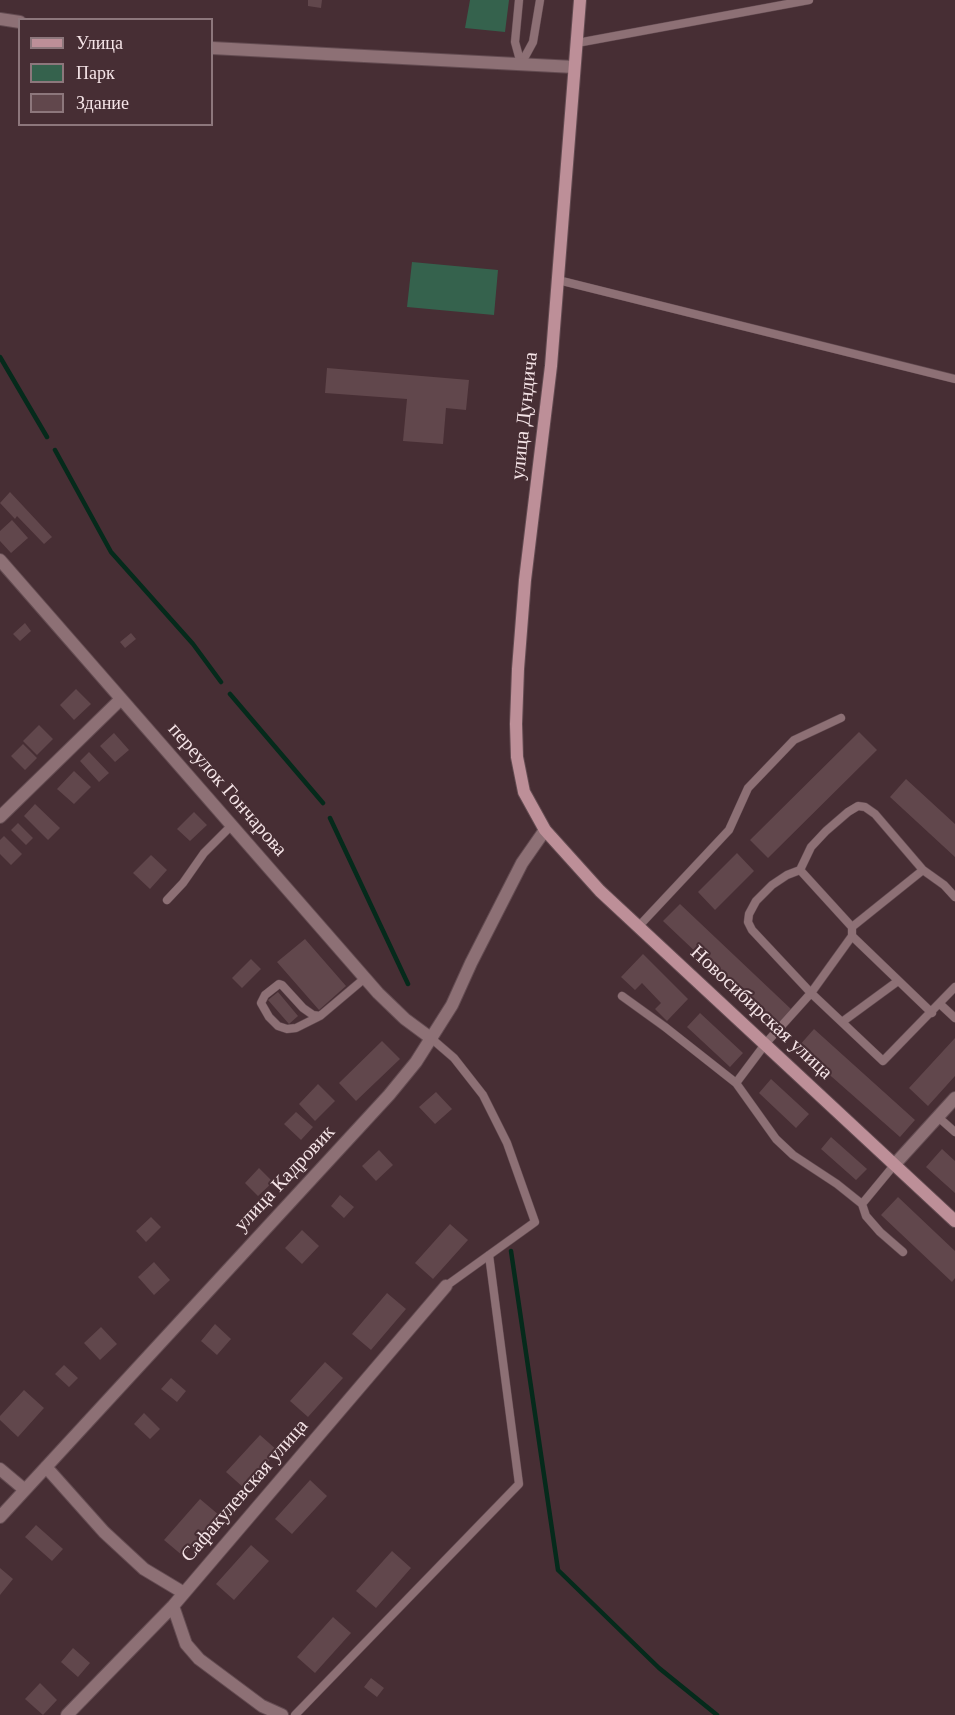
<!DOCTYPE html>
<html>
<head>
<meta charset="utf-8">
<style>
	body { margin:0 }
	#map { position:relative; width:955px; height:1715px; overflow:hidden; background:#472e34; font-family:"Times New Roman",serif }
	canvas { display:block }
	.legend { position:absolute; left:18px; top:18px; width:195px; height:108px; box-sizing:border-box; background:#472e34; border:2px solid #8d777c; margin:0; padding:8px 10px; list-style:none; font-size:18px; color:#f5e4e7 }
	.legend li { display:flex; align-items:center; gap:12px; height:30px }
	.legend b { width:30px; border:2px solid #8d777c }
</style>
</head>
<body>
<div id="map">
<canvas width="955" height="1715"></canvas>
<ul class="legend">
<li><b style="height:8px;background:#bd8f98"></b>Улица</li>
<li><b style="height:16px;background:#35624d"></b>Парк</li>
<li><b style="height:16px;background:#61474c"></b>Здание</li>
</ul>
</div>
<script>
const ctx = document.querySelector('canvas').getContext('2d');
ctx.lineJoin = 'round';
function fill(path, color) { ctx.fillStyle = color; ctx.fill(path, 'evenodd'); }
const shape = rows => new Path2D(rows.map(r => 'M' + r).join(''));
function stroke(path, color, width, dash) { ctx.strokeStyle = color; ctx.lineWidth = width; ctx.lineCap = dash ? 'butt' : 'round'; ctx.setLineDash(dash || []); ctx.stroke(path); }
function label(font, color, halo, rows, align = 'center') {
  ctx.font = font + ' "Times New Roman",serif'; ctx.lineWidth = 4.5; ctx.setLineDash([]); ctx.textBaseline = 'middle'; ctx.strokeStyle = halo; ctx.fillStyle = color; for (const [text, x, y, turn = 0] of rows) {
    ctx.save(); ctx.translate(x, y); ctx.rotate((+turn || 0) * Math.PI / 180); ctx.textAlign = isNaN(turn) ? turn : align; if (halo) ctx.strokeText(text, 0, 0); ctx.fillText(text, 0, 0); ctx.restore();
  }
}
const green = shape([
	[470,0,509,0,505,32,465,28],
	[412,262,498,270,494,315,407,307]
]);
const stream = shape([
	[0,357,47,437],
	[55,450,111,552,193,644,221,682],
	[230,694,323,803],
	[330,818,408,984],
	[511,1251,558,1570,659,1668,717,1715]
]);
const building = shape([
	[308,0,322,0,321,8,308,6],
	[327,368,469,380,466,410,446,408,443,444,403,441,407,399,325,393],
	[10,492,52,537,44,544,17,516,15,519,0,503],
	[12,520,28,538,11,553,0,541,0,531],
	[25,623,31,631,20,641,13,634],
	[131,633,136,639,125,648,120,642],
	[76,689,91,704,74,720,60,705],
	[39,725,53,739,37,755,23,741],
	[859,732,877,750,768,858,750,840],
	[114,733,129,750,115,762,100,746],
	[23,744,37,758,25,770,11,756],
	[89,752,109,773,99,782,80,761],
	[74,771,91,787,74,804,57,789],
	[906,779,955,824,955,857,890,797],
	[35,804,60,828,48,840,24,816],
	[194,812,207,825,190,841,177,829],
	[18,823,33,838,26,845,11,830],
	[4,836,22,854,11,865,0,854,0,840],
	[737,853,754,871,715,910,698,892],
	[151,855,167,870,150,889,133,873],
	[680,904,792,1010,775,1027,663,921],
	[305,939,346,986,319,1010,277,962],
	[643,954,688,999,667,1021,655,1009,661,1003,642,983,635,990,621,977],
	[251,959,261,969,242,988,232,978],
	[278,992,298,1016,289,1024,268,1000],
	[700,1013,743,1053,730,1067,687,1027],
	[814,1029,915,1120,900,1137,798,1047],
	[955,1038,955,1076,928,1106,909,1088],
	[382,1041,400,1059,356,1101,339,1083],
	[771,1079,809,1114,796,1128,759,1093],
	[318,1084,335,1101,315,1121,299,1104],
	[436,1092,452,1109,435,1124,419,1107],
	[296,1112,313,1127,301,1140,284,1124],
	[831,1137,867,1169,856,1180,821,1149],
	[942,1149,955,1161,955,1193,926,1167],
	[379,1150,393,1165,376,1181,362,1166],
	[259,1168,273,1182,258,1196,245,1183],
	[340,1195,354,1207,344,1218,331,1206],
	[898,1197,955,1251,955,1278,952,1282,881,1215],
	[151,1217,161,1227,146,1242,136,1231],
	[450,1224,468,1240,433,1279,415,1263],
	[302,1230,319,1246,302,1264,285,1248],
	[154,1262,170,1280,154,1295,138,1277],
	[387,1293,406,1309,371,1350,352,1334],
	[215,1324,231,1339,217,1355,201,1341],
	[101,1327,117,1344,100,1360,84,1343],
	[325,1362,343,1378,308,1417,290,1401],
	[64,1365,78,1378,69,1387,55,1374],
	[171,1378,186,1391,177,1402,161,1389],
	[24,1390,44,1408,18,1437,0,1420,0,1416],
	[144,1413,160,1429,150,1439,134,1424],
	[260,1435,278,1451,244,1488,226,1472],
	[310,1480,327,1496,292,1534,275,1519],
	[200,1499,219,1515,183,1556,164,1540],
	[36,1525,63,1549,52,1561,25,1537],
	[251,1545,269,1561,234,1600,216,1584],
	[392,1551,411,1568,376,1608,356,1591],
	[0,1568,13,1579,0,1595],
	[333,1617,351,1633,315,1673,297,1657],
	[73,1648,90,1663,78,1677,61,1662],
	[371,1678,384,1688,377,1697,364,1687],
	[40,1683,57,1700,43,1715,25,1699]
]);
const lane = shape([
	[519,0,515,42,521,64,533,42,540,0],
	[577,43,809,0],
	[558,280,955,379],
	[955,897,944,885,923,870,875,814,865,807,858,806,848,812,826,831,811,847,800,870,787,875,772,885,756,901,749,914,748,922,752,930,811,993,883,1061,955,987],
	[167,900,183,883,204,853,232,825],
	[639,926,729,830,748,788,794,740,841,718],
	[852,927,923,870],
	[852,936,932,1013],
	[622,996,665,1027,736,1083,776,1139,793,1155,837,1184,862,1204,866,1216,880,1232,903,1252],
	[940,1004,955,1018],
	[320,1016,296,1028,287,1029,278,1026,269,1017,261,1003,265,995,279,984,282,985,303,1008,313,1015,320,1016,365,978],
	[842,1022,898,981],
	[432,1039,454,1058,483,1095,507,1143,535,1222,446,1286],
	[736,1083,766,1043,811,993,852,936,852,927,800,870],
	[938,1117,955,1132],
	[862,1204,895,1164],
	[295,1715,519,1484,489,1255]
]);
const street = shape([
	[0,19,20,22],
	[212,48,574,67],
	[0,560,378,993,405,1019,432,1039],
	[0,817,121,699],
	[895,1164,955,1098],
	[46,1467,104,1532,144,1569,184,1593],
	[0,1469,25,1490],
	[0,1517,389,1095,416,1062,452,1005,471,963,522,863,545,830],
	[173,1606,186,1644,199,1659,262,1706,282,1715],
	[67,1715,173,1606,446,1286]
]);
const secondary = shape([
	[580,0,551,366,525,580,518,669,516,724,517,757,524,792,545,830,600,891,955,1221]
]);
const streetNames = [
	["улица Дундича",525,416,-84],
	["переулок Гончарова",227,790,49],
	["Новосибирская улица",761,1013,43],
	["улица Кадровик",285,1179,-47],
	["Сафакулевская улица",245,1491,-49]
];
fill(green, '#35624d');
stroke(stream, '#052a1b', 4.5);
fill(building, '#61474c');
stroke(lane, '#634b51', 9);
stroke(street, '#634b51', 14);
stroke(secondary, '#634b51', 14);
stroke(lane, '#8d7075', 8);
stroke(street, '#8d7075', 12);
stroke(secondary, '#bd8f98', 12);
label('20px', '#f5e4e7', '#472e34', streetNames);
</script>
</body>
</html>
